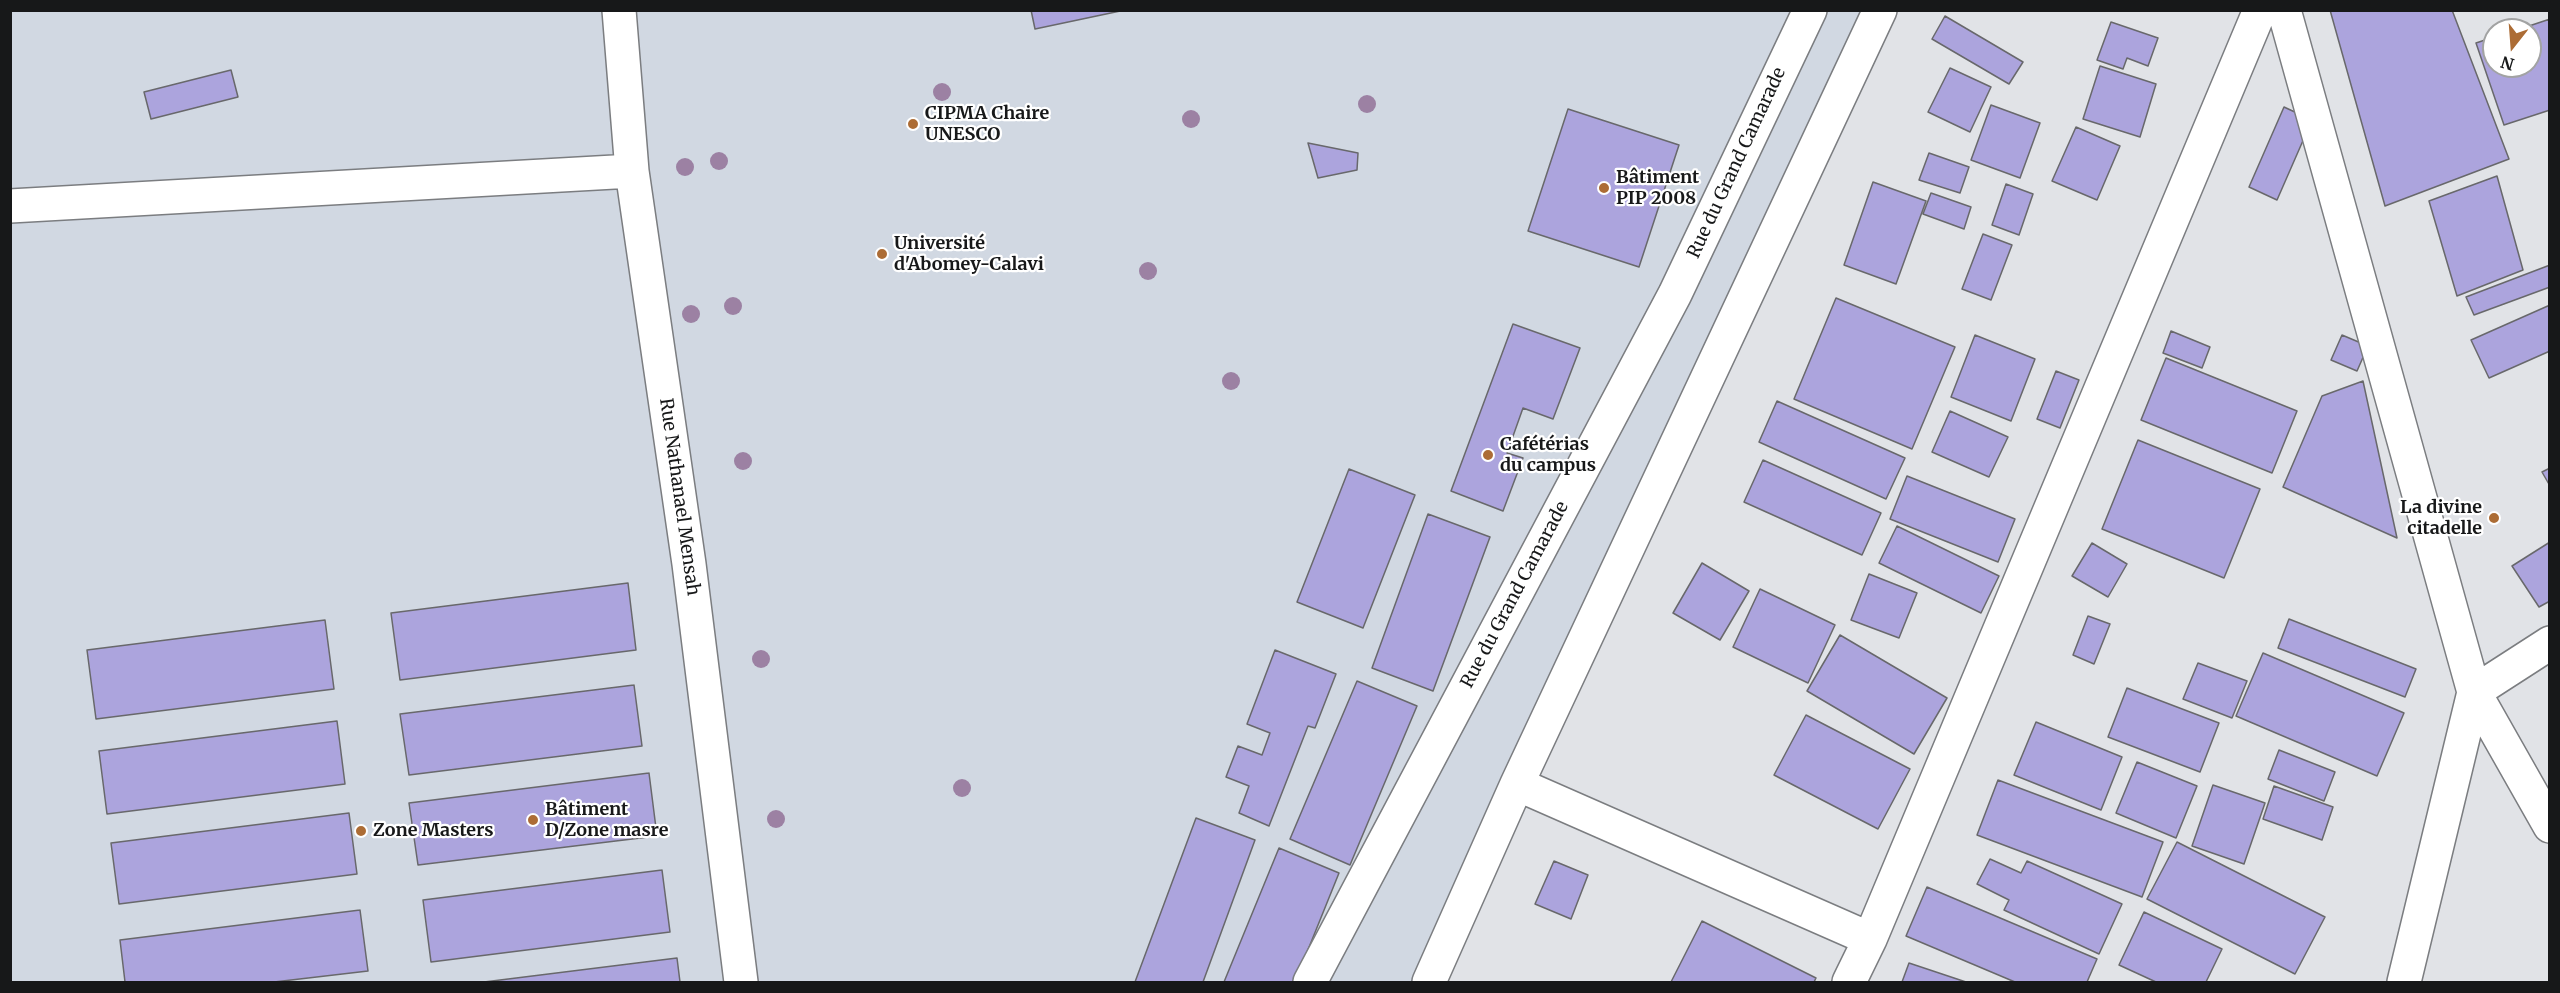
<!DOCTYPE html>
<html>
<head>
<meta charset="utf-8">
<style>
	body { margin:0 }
	#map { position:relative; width:2560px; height:993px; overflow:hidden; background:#e1e3e7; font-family:Merriweather,serif }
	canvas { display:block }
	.frame { position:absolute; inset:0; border:12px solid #171819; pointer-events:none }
	.north { position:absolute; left:2482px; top:18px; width:60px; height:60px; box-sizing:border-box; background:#fff; border:2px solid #a2a3a3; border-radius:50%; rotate:197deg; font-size:16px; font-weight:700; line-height:24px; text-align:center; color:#171819 }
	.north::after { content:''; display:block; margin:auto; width:21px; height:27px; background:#ac6c35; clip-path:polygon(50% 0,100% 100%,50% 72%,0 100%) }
</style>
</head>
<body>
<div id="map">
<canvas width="2560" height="993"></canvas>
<div class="frame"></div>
<div class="north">N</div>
</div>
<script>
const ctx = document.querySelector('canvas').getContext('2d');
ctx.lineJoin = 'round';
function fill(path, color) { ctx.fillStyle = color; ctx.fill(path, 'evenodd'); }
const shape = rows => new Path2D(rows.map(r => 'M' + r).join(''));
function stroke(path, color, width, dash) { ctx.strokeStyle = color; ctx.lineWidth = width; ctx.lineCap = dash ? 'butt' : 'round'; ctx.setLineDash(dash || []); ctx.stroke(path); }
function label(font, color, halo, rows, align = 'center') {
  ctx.font = font + ' Merriweather,serif'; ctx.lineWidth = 4.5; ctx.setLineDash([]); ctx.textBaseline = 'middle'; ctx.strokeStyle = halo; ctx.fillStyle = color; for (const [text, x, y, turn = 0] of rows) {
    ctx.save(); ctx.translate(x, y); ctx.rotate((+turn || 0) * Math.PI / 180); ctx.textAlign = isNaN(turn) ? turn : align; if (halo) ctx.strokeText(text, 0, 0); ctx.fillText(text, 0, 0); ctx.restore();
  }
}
const built = shape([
	[10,11,1869,11,1415,982,11,982]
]);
const building = shape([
	[1031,10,1125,10,1035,29,1031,10],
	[2330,10,2452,10,2509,159,2385,206,2330,10],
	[1945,16,2023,62,2009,84,1932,39,1945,16],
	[2550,19,2550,110,2504,125,2476,43,2494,37,2494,66,2530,66,2530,30,2517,30,2550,19],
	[2111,22,2158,38,2148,66,2127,58,2123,69,2097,60,2111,22],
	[2100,66,2156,84,2140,137,2083,119,2100,66],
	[1950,68,1991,87,1970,132,1928,112,1950,68],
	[231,70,238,97,151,119,144,92,231,70],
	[1991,105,2040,123,2020,178,1971,160,1991,105],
	[2284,107,2312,120,2277,200,2249,187,2284,107],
	[1568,109,1679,145,1639,267,1528,231,1568,109],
	[2076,127,2120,146,2097,200,2052,181,2076,127],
	[1308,143,1358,153,1357,170,1318,178,1308,143],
	[1929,153,1969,167,1960,193,1919,180,1929,153],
	[2497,176,2523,270,2457,296,2429,201,2497,176],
	[1873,182,1926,201,1896,284,1844,265,1873,182],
	[2006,184,2033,194,2019,235,1992,225,2006,184],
	[1931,193,1971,207,1964,229,1923,214,1931,193],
	[1983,234,2012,245,1991,300,1962,289,1983,234],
	[2550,265,2550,287,2474,315,2466,297,2550,265],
	[1836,298,1955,347,1912,449,1794,399,1836,298],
	[2550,305,2550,351,2489,378,2471,340,2550,305],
	[1513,324,1580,348,1553,419,1523,408,1507,453,1523,458,1503,511,1451,491,1513,324],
	[2171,331,2210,347,2202,368,2163,353,2171,331],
	[1975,335,2035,359,2011,421,1951,397,1975,335],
	[2342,335,2368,346,2357,371,2331,360,2342,335],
	[2166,358,2297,411,2272,473,2141,420,2166,358],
	[2056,371,2079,380,2060,428,2037,419,2056,371],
	[2363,381,2397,538,2283,487,2322,396,2363,381],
	[1777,401,1905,458,1886,499,1759,442,1777,401],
	[1950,411,2008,437,1989,477,1932,452,1950,411],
	[2138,440,2260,489,2224,578,2102,529,2138,440],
	[1763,460,1881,513,1862,555,1744,502,1763,460],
	[2550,468,2550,486,2542,472,2550,468],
	[1349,469,1415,495,1363,628,1297,602,1349,469],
	[1907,476,2015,519,1998,562,1890,519,1907,476],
	[1428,514,1490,537,1433,691,1372,668,1428,514],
	[1897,526,1999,576,1981,613,1879,563,1897,526],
	[2550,542,2550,601,2539,607,2512,566,2550,542],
	[2092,543,2127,564,2108,597,2072,576,2092,543],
	[1702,563,1749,591,1720,640,1673,613,1702,563],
	[1869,574,1917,593,1899,638,1851,620,1869,574],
	[628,583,636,650,400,680,391,613,628,583],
	[1760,589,1835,625,1808,683,1733,647,1760,589],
	[2088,616,2110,624,2094,664,2073,655,2088,616],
	[2289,619,2416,669,2405,697,2278,648,2289,619],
	[325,620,334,689,96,719,87,650,325,620],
	[1840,635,1947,698,1914,754,1807,691,1840,635],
	[1275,650,1336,674,1315,728,1308,726,1269,826,1239,813,1249,786,1226,777,1238,746,1262,755,1270,733,1247,724,1275,650],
	[2263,653,2404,713,2377,776,2236,716,2263,653],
	[2198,663,2247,681,2232,718,2183,699,2198,663],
	[1357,681,1417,706,1350,865,1290,839,1357,681],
	[634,685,642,746,409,775,400,714,634,685],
	[2127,688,2219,723,2200,772,2108,737,2127,688],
	[1806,715,1910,769,1878,829,1774,775,1806,715],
	[337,721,345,784,107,814,99,751,337,721],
	[2036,722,2122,757,2101,810,2014,775,2036,722],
	[2279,750,2335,772,2324,801,2268,779,2279,750],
	[2137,762,2197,786,2176,838,2116,813,2137,762],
	[649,773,657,836,418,865,409,803,649,773],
	[1998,780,2163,842,2142,897,1977,835,1998,780],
	[2213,785,2265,803,2244,864,2192,846,2213,785],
	[2274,786,2333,807,2322,840,2263,819,2274,786],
	[349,813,357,874,119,904,111,843,349,813],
	[1196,818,1255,840,1203,982,1135,982,1196,818],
	[2177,842,2325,917,2295,974,2147,899,2177,842],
	[1279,848,1339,873,1295,982,1224,982,1279,848],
	[1990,859,2021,873,2027,861,2122,904,2099,954,2004,910,2009,900,1977,884,1990,859],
	[1554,861,1588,875,1571,919,1535,904,1554,861],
	[662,870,670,932,431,962,423,900,662,870],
	[1927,887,2097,959,2087,982,2015,982,1906,936,1927,887],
	[360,910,368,971,274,982,125,982,120,940,360,910],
	[2144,912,2222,949,2206,982,2156,982,2119,965,2144,912],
	[1702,921,1816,978,1814,982,1671,982,1702,921],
	[677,958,680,982,484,982,677,958],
	[1909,963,1966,982,1902,982,1909,963]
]);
const minor = shape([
	[619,10,632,171,689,564,741,982],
	[2284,10,2474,692,2550,826],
	[10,206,632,171],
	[1517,784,1870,939],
	[1310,982,1675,294,1810,10],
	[1429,982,1517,784,1880,10],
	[1849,982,1870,939,2260,10],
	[2404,982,2474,692,2550,643]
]);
const trees = [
	[942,92],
	[1367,104],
	[1191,119],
	[719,161],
	[685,167],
	[1148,271],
	[733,306],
	[691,314],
	[1231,381],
	[743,461],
	[761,659],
	[962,788],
	[776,819]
];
const markers = [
	[913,124,6,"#ac6c35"],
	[1604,188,6,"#ac6c35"],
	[882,254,6,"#ac6c35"],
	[1488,455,6,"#ac6c35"],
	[2494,518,6,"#ac6c35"],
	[533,820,6,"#ac6c35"],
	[361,831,6,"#ac6c35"]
];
const poiNames = [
	["CIPMA Chaire",925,114],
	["UNESCO",925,135],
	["Bâtiment",1616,178],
	["PIP 2008",1616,199],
	["Université",894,244],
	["d'Abomey-Calavi",894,265],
	["Cafétérias",1500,445],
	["du campus",1500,466],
	["La divine",2482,508,"right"],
	["citadelle",2482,529,"right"],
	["Bâtiment",545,810],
	["D/Zone masre",545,831],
	["Zone Masters",373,831]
];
const streetNames = [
	["Rue du Grand Camarade",1737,163,-65],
	["Rue Nathanael Mensah",679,497,82],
	["Rue du Grand Camarade",1515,595,-62]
];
fill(built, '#d1d8e2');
fill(building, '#aca4dd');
stroke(building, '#68686b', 1.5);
stroke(minor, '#7b7d80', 36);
stroke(minor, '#fff', 33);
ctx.fillStyle = '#9c81a3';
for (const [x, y] of trees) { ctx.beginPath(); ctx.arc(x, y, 9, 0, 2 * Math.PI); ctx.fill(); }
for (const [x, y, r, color] of markers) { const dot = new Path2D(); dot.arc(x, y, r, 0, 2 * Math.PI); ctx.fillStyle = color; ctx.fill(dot); stroke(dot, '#fff', 2); }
label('bold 18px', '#171819', '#fff', poiNames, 'left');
label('18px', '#171819', '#fff', streetNames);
</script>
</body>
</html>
